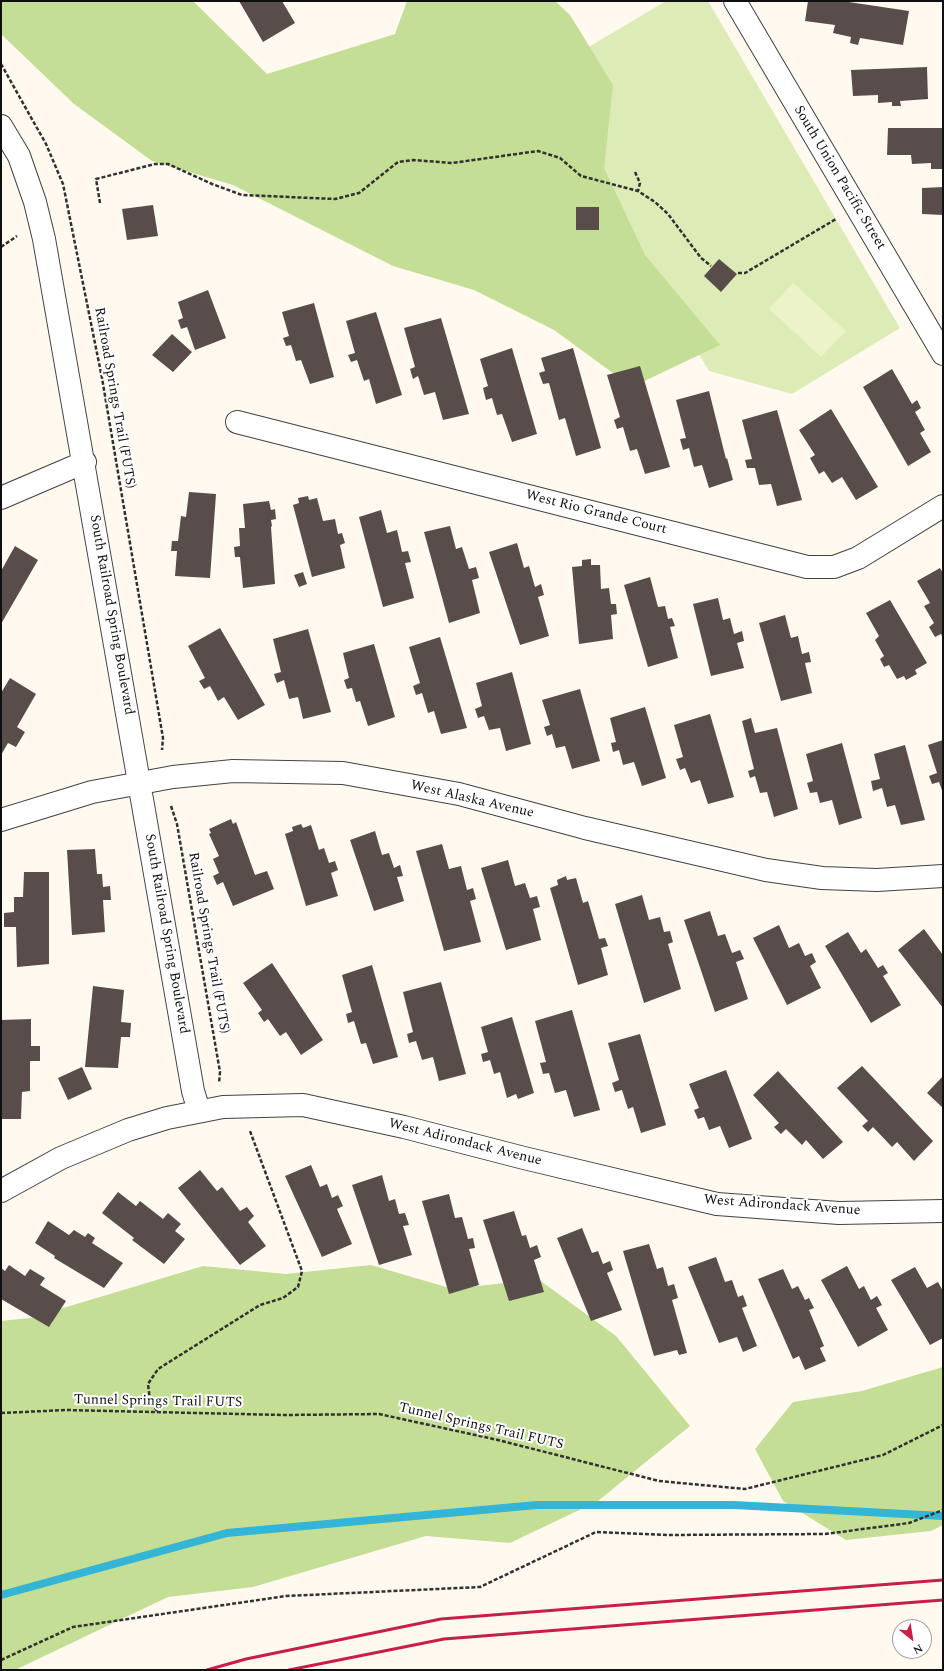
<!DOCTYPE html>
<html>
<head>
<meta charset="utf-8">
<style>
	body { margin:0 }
	#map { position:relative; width:944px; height:1671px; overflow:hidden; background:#fff9f0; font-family:Spectral,serif }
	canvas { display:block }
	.frame { position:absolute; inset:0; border:2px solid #0f0f0f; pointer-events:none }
	.north { position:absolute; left:892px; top:1619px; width:40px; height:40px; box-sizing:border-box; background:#fff; border:1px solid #9f9f9f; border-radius:50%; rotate:150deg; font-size:11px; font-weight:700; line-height:16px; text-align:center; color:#0f0f0f }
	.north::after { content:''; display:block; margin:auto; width:14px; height:18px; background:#c81e47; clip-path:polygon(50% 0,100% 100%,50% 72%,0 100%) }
</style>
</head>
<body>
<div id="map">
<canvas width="944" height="1671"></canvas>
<div class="frame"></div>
<div class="north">N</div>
</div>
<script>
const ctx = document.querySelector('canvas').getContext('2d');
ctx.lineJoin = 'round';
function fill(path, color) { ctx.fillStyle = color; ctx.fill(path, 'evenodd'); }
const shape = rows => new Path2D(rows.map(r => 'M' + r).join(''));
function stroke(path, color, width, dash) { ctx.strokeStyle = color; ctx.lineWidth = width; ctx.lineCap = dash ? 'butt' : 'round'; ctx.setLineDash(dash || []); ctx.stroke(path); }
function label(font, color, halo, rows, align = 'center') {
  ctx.font = font + ' Spectral,serif'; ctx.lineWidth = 4; ctx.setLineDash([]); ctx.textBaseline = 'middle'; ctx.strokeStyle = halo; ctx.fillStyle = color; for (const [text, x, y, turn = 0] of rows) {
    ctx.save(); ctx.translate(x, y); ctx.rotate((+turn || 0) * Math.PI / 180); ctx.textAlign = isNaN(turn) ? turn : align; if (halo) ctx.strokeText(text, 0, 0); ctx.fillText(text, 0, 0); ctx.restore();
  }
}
const green = shape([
	[666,1,708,1,900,328,792,394,709,371,533,80]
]);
const forest = shape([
	[1,1,193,1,267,74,395,34,407,1,555,1,570,15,613,85,604,168,645,255,720,345,632,387,554,330,474,290,393,266,233,185,152,161,74,104,1,34],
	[371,1265,453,1289,538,1279,616,1336,690,1426,598,1501,510,1543,426,1536,253,1587,168,1597,15,1670,1,1670,1,1321,30,1318,203,1266,286,1274],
	[943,1367,943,1525,931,1531,846,1540,783,1501,755,1449,793,1402,862,1391]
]);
const pitch = shape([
	[793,283,846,331,821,357,769,309]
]);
const stream = shape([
	[1,1595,227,1533,537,1505,734,1505,943,1516]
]);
const building = shape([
	[239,1,282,1,295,23,263,42],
	[808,1,842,1,909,11,903,45,860,38,858,45,850,43,851,37,833,33,835,25,805,21],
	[927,67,928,99,900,101,901,106,892,106,892,102,878,103,878,95,853,96,851,70],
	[888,128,943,128,942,169,931,169,931,163,912,164,911,155,887,155],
	[943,187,943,215,922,214,922,188],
	[153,205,158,236,127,240,122,209],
	[576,207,599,207,599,230,576,230],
	[719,259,737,274,721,292,704,276],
	[208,290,226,338,195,350,187,327,181,329,178,320,183,318,178,302],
	[314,303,334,377,310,384,301,360,296,361,291,345,286,346,283,338,289,336,282,312],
	[376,312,402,395,376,404,369,379,364,381,357,360,351,362,348,355,355,353,346,321],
	[441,318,469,414,443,420,435,392,424,395,418,376,413,379,410,369,415,367,404,328],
	[172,334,192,352,173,372,152,355],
	[512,348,537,434,512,442,502,414,497,415,492,398,486,400,483,388,488,386,480,359],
	[573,348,601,448,576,456,565,418,559,420,549,383,543,384,539,373,545,371,541,358],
	[640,366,670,467,645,474,637,449,630,451,623,427,617,429,614,420,620,417,607,375],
	[892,369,912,404,917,400,921,408,915,412,925,430,920,433,931,452,908,466,863,387],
	[709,391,726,459,727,458,733,480,709,488,702,465,694,467,689,448,683,450,680,439,686,438,676,400],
	[831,409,878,487,856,500,842,477,832,483,824,471,819,474,810,458,815,455,799,430],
	[777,410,802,500,777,506,771,484,759,485,755,468,747,468,745,460,752,459,742,420],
	[189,492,216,494,210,578,175,576,177,551,171,551,172,541,178,541,181,516,186,517],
	[308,496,309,500,317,498,323,521,335,519,338,534,342,533,345,543,340,545,345,568,312,577,293,505,299,503,298,498],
	[269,501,271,510,275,509,276,519,271,520,272,526,271,527,275,584,243,588,240,557,235,557,234,547,240,546,239,528,245,528,243,504],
	[381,510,387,533,397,530,402,552,408,551,411,562,405,563,414,598,383,607,359,517],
	[450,526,456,549,462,547,469,569,476,567,479,578,472,580,480,613,449,623,424,532],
	[517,543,524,568,529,566,535,587,541,584,544,595,538,597,549,636,520,645,489,552],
	[15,546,38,560,1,624,1,571],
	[591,559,591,565,600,565,601,589,609,588,611,604,616,604,617,614,611,615,613,639,579,644,572,567,582,566,582,560],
	[940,568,943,573,943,638,941,634,935,637,929,627,934,623,924,606,930,603,917,581],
	[303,572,307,584,299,587,294,575],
	[650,577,658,607,665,606,668,619,672,618,675,626,670,627,678,658,648,667,624,585],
	[718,598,723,620,730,618,734,634,742,631,744,641,737,643,744,668,711,676,693,604],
	[890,600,927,663,915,670,917,674,906,680,904,676,897,679,889,665,884,667,880,659,884,656,875,640,879,636,866,613],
	[785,615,791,638,798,636,802,654,809,652,811,662,805,663,812,693,781,701,759,623],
	[220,628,265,705,238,720,224,697,218,701,210,686,204,689,199,681,205,678,188,646],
	[308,629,331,712,303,719,298,697,289,699,284,680,277,683,274,674,281,672,273,639],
	[440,637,467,728,441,734,434,711,428,713,422,693,416,695,413,686,420,683,409,647],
	[374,644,395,717,368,726,360,701,356,702,352,688,347,689,344,680,349,678,343,653],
	[512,672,531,744,506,751,500,728,489,730,484,716,478,718,475,709,482,706,476,683],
	[10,678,36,694,17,727,25,732,16,747,8,743,1,755,1,693],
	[580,689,600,761,572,769,565,746,556,748,552,734,547,736,544,727,550,725,542,700],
	[645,707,666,778,642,786,634,762,623,765,619,750,613,752,611,743,616,742,610,718],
	[710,714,734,797,708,804,700,780,691,783,685,768,680,770,676,759,683,757,674,725],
	[751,718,755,733,777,728,798,809,774,817,767,792,760,793,755,776,750,778,748,771,754,769,742,721],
	[943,740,943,793,939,782,932,784,929,776,937,773,928,745],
	[842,743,862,818,839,825,832,800,820,803,817,792,810,793,807,783,813,781,806,754],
	[905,745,925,820,901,825,895,805,887,807,882,788,873,791,871,781,880,779,874,754],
	[231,819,233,824,236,822,255,875,267,871,274,889,233,906,223,882,217,885,213,876,219,873,213,859,219,856,209,834,211,833,209,829],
	[301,824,303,828,311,825,319,850,324,848,329,863,335,861,338,870,331,873,338,896,306,906,285,834,293,831,292,827],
	[375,831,382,855,389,853,394,868,400,865,403,876,397,877,404,901,374,911,350,840],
	[442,844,449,869,461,866,467,890,473,888,476,899,470,901,481,942,444,951,416,851],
	[95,849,97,874,102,874,103,887,110,886,111,900,103,900,105,932,72,935,67,850],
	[508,860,515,886,525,883,530,898,537,896,540,907,533,909,541,940,506,950,481,868],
	[24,872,49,872,49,964,17,967,16,927,4,927,4,913,14,912,14,897,23,897],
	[566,876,567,880,576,878,583,903,588,901,599,939,605,938,608,946,601,948,608,975,578,985,550,888,558,885,557,880],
	[642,895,649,920,660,917,664,932,670,931,673,942,668,944,681,989,644,1003,615,904],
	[710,911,718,936,725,934,732,953,740,950,744,959,736,962,748,999,715,1012,684,920],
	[779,925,789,948,799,943,805,956,812,953,816,962,810,966,821,988,787,1005,753,938],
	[924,929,943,955,943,1008,898,950],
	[848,932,861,953,866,949,878,968,883,965,888,973,883,976,901,1005,871,1023,825,946],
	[272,963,323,1040,301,1055,286,1032,280,1036,268,1019,264,1022,258,1013,262,1010,243,983],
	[372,965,398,1057,373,1064,366,1043,361,1044,354,1021,348,1023,346,1014,352,1012,342,975],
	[441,982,466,1074,439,1081,433,1057,422,1060,416,1041,409,1043,407,1034,413,1032,403,992],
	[93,986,124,990,121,1022,131,1023,130,1037,121,1037,118,1068,85,1067],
	[572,1010,600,1110,574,1117,566,1090,555,1093,549,1073,543,1074,540,1063,546,1062,535,1021],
	[512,1017,534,1093,518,1099,516,1094,507,1098,500,1072,494,1074,490,1060,483,1062,481,1054,488,1052,481,1027],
	[31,1019,31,1046,40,1046,40,1061,30,1061,30,1091,22,1092,21,1119,1,1119,1,1020],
	[640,1034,666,1125,641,1133,633,1107,628,1109,622,1090,615,1092,612,1083,619,1080,608,1043],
	[862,1066,933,1141,914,1161,897,1142,892,1147,873,1127,868,1132,862,1126,868,1121,837,1088],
	[82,1067,92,1089,68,1100,58,1078],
	[726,1070,752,1139,729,1148,720,1126,709,1130,704,1117,698,1119,694,1110,699,1108,689,1084],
	[778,1071,843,1142,823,1159,806,1140,802,1145,786,1129,781,1134,774,1127,779,1123,753,1095],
	[943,1076,943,1108,927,1093],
	[311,1165,320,1187,327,1184,332,1198,338,1195,343,1206,337,1209,352,1244,322,1257,285,1176],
	[200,1170,217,1191,222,1187,240,1211,247,1207,254,1216,248,1222,266,1246,240,1265,178,1188],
	[382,1175,389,1201,395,1199,399,1214,405,1213,409,1225,403,1226,412,1255,379,1265,352,1185],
	[118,1192,136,1206,140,1201,163,1219,168,1213,181,1224,175,1231,185,1239,164,1264,132,1240,134,1238,102,1213],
	[449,1194,455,1218,462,1217,468,1239,473,1238,475,1248,469,1249,479,1285,449,1294,422,1201],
	[514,1211,522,1236,526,1235,530,1248,537,1245,541,1257,534,1260,544,1292,509,1301,483,1220],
	[48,1221,69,1235,74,1230,85,1237,88,1233,95,1238,92,1243,123,1263,104,1288,54,1258,55,1256,35,1243],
	[582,1228,592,1253,598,1251,603,1264,610,1261,613,1270,607,1273,622,1310,591,1321,557,1238],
	[649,1244,657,1269,663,1267,668,1286,674,1284,678,1298,672,1300,687,1353,679,1355,677,1350,654,1356,623,1251],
	[716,1257,725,1282,732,1280,738,1297,743,1295,747,1306,742,1308,757,1346,743,1352,737,1337,719,1343,688,1267],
	[9,1265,25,1276,30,1269,45,1278,40,1285,66,1301,49,1327,1,1299,1,1268,5,1271],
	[847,1266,859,1289,864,1286,871,1300,877,1296,882,1305,876,1308,888,1330,858,1347,821,1280],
	[915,1267,927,1288,938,1282,943,1291,943,1338,930,1345,891,1280],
	[783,1269,792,1289,798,1286,805,1300,809,1298,814,1308,809,1310,824,1346,820,1348,826,1361,805,1370,799,1356,793,1359,758,1279]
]);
const path = shape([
	[1,64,46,144,63,184,102,378,163,738,162,750],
	[635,172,640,183,638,191],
	[100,203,96,179,155,164,168,164,212,184,242,195,335,199,359,193,398,162,413,160,452,163,538,151,560,158,581,176,638,191,655,202,668,214,701,258,711,266],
	[1,247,17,236],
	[738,273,745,273,836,219],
	[171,806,177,824,220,1072,219,1083],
	[157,1411,150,1400,148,1384,158,1369,260,1305,283,1298,298,1287,302,1271,250,1131],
	[1,1413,66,1410,283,1415,379,1414,498,1440,659,1481,745,1489,883,1455,943,1425],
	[1,1660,73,1627,286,1596,480,1587,596,1532,668,1535,825,1534,909,1523,943,1510]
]);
const minor = shape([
	[735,1,943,354],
	[1,126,19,156,35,202,44,239,193,1091,199,1111],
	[237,422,807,567,834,567,858,558,943,506],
	[1,498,85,462],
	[1,820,92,792,173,777,233,771,343,773,459,794,585,828,766,870,822,878,877,880,943,876],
	[1,1191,61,1158,128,1130,167,1118,223,1107,303,1105,404,1127,524,1158,717,1204,839,1213,943,1211]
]);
const rail = shape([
	[207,1670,246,1659,441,1619,943,1580],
	[289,1670,444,1639,943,1600]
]);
const streetNames = [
	["South Union Pacific Street",839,178,59],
	["Railroad Springs Trail (FUTS)",114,398,80],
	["West Rio Grande Court",596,513,14],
	["South Railroad Spring Boulevard",111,615,80],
	["West Alaska Avenue",472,800,13],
	["South Railroad Spring Boulevard",166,934,80],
	["Railroad Springs Trail (FUTS)",208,943,80],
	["West Adirondack Avenue",465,1143,14],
	["West Adirondack Avenue",782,1206,4],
	["Tunnel Springs Trail FUTS",158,1402,1],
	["Tunnel Springs Trail FUTS",481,1427,13]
];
fill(green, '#ddecb7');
fill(forest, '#c4de95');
fill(pitch, '#edf3c9');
stroke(stream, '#34b5d5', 8);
fill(building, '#584d4a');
stroke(minor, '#424242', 24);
stroke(path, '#313131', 2.5, [4, 2]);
stroke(minor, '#fff', 22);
stroke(rail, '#c81e47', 3);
label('14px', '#0f0f0f', '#fff', streetNames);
</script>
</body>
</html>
